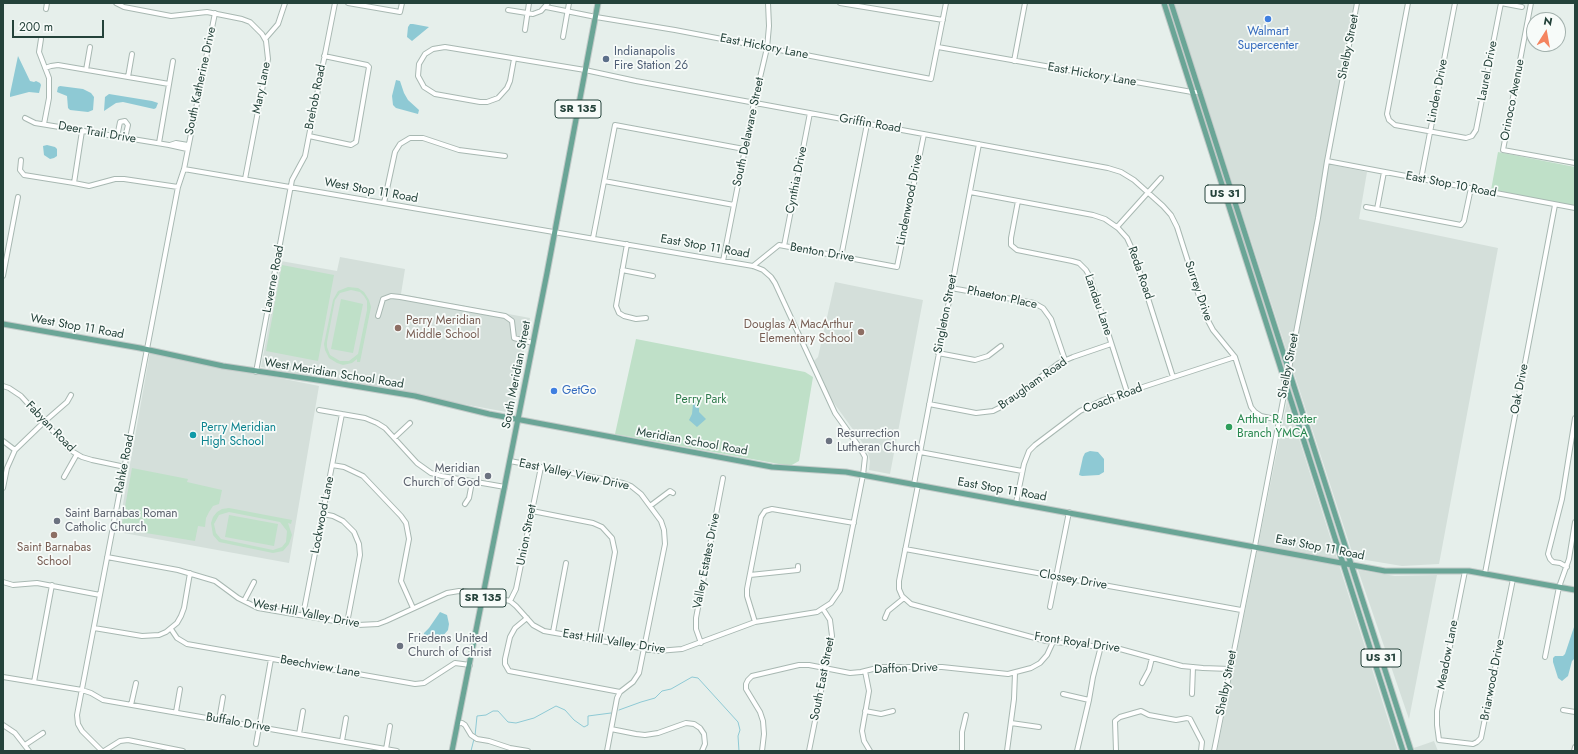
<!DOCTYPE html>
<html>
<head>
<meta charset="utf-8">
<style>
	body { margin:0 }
	#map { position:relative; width:1578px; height:754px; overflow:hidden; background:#e6efeb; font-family:Jost,sans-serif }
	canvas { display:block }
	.frame { position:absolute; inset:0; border:4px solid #24423a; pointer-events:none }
	.north { position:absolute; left:1526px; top:12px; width:40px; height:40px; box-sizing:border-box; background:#f7fbf9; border:1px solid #a3b1ad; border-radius:50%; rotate:11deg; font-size:11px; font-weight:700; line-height:16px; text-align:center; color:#24423a }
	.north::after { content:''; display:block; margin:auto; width:14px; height:18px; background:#f4845f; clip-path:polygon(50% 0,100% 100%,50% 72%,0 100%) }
	.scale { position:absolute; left:12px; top:20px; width:92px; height:18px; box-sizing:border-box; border:2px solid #24423a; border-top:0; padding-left:5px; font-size:12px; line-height:14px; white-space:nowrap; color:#24423a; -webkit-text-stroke:3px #f7fbf9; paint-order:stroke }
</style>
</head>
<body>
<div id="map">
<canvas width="1578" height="754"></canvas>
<div class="frame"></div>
<div class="north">N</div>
<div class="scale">200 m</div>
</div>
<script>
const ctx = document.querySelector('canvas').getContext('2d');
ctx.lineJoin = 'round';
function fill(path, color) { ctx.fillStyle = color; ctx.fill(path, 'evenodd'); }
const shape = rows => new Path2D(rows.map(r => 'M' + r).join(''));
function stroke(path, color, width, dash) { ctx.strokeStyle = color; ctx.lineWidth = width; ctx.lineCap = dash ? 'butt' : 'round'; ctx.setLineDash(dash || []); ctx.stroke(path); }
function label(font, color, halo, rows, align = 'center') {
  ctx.font = font + ' Jost,sans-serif'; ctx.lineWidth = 3.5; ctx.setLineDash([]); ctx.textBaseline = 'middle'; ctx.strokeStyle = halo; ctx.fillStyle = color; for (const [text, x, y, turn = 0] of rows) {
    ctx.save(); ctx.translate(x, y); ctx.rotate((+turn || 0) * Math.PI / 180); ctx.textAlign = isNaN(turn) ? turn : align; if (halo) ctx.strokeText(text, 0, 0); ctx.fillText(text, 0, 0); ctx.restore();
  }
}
const built = shape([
	[1174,3,1355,3,1324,163,1367,172,1359,219,1498,248,1439,564,1402,566,1354,558],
	[340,257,405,269,401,294,530,318,512,413,261,367,281,261,337,271],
	[835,282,923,300,890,474,869,470,870,461,867,449,831,399,814,361,818,357],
	[150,352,319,386,289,563,118,532],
	[1287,401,1398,751,1217,751],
	[1358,570,1395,576,1437,575,1409,719],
	[1434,741,1438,751,1415,751,1414,748]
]);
const green = shape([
	[1498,152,1575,167,1575,206,1491,190],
	[282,265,334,275,318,361,266,351],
	[348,287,358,288,364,292,369,300,371,307,360,362,357,362,357,359,352,363,343,365,337,363,329,358,325,350,324,344,333,300,338,291],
	[351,290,360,292,364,296,367,301,367,310,358,354,349,361,340,361,330,355,327,347,327,342,335,300,340,293],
	[341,299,363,304,353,353,331,349],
	[636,339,805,372,813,377,799,461,790,466,615,434],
	[132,468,188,479,187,482,222,490,219,504,213,506,209,512,206,518,205,527,198,526,195,541,121,529],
	[229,508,292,520,291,524,288,523,292,535,289,544,283,551,273,553,219,542,213,535,211,523,213,517,217,512,222,509],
	[229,512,280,522,287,531,286,542,282,547,273,550,221,539,216,533,214,524,219,515],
	[229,515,278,524,274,546,225,537]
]);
const water = shape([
	[410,24,413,24,429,27,412,41,407,37,408,27],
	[18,56,30,81,34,82,36,81,40,83,41,85,39,93,29,92,10,97,10,94],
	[396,80,400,81,404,93,408,100,419,110,418,114,396,108,393,105,392,96],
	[60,86,83,89,91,93,94,97,93,110,88,112,70,110,68,108,67,96,57,92,58,87],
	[109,94,152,101,158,103,156,108,154,109,123,102,116,103,104,111,105,97],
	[47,145,55,147,57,149,57,156,54,158,50,159,44,155,43,146],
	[695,402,699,405,699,412,706,419,697,427,689,420,692,414,693,404],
	[1090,451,1098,452,1104,459,1104,472,1099,475,1082,476,1079,475,1083,457,1085,453],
	[440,612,447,615,449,624,448,630,442,637,433,643,428,643,423,639,424,633,429,628],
	[1575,624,1575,658,1572,661,1568,676,1562,681,1558,678,1553,662,1553,658,1555,656,1563,656,1565,654]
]);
const stream = shape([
	[619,710,641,702,655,698,662,691,671,689,692,677,698,678,738,722,740,730,738,736,739,751],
	[475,736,477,716,486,715,493,711,498,711,508,722,516,723,534,718,556,706,565,710,574,720,584,727,588,725,588,716,611,713],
	[471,751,474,739]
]);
const minor = shape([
	[116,3,124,7,171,16,207,12,242,19,250,22,262,34,266,41,268,59,245,179],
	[348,3,400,12,402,3],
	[840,3,943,20],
	[1408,3,1387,114,1389,120,1395,125,1466,138,1472,136,1476,130,1501,3],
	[1501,3,1522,7],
	[1531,3,1503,150,1575,163],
	[546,7,596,17,675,30,931,79,946,3],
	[46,9,47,3],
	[508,10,533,14,541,11,548,3],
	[525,30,529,3],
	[563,37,569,3],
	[41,39,39,52,49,78,49,98,44,124],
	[265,39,278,24,285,3],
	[938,47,1192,92,1200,92],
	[514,59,510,81,507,88,498,98,487,102,480,102,435,94,424,87,418,76,419,64,425,54,433,49,445,47,585,70,636,81,1108,168,1121,172,1134,180,1163,206,1171,215,1177,227,1205,315,1213,330,1235,357,1251,407,1255,412,1261,416,1279,420],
	[1014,61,1025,3],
	[45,68,51,66,58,65,169,84],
	[86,70,90,47],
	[128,77,132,54],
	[25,118,35,123,169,145,187,149],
	[309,136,351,145,356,142,369,67,367,65,324,56],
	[117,137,120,122,125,121,128,125,125,138],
	[159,143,173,61],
	[170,145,176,143,188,145],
	[21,160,20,170,24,175,74,183,89,186,115,179,124,179,178,187],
	[1327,161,1575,208],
	[1421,179,1455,3],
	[604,181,734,205],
	[74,183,82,131],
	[970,192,1093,215,1105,219,1118,228,1127,238,1133,251,1173,377],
	[1018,201,1011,238,1011,245,1017,250,1072,261,1079,263,1086,270,1090,277,1127,392],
	[384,203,395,152,400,144,410,138,423,138,459,150,505,156],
	[1366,207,1461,225,1464,221,1471,188],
	[1377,209,1384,172],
	[1117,227,1161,178],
	[593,238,615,125,744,149],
	[627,244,616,306,619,313,624,316,636,319,646,318],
	[784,246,810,113],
	[841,257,867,124],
	[723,261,754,103,767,48,769,26,768,3],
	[753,266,779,245,897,267,924,134],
	[622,270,653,276],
	[3,276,18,197],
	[951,288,1034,303,1043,308,1051,319,1065,360],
	[378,316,383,299,391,296,400,297,505,316,512,321,514,338,533,343],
	[938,353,975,360,988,356,1001,346],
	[256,372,292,180,305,156,335,3],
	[3,386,9,388,21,396,70,450,82,457,92,460,125,467],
	[929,404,976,413,993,411,1003,406,1059,363,1073,357,1111,344],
	[319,410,365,418,377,423,385,428,417,463,431,473,442,476,505,487],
	[394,438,410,423],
	[3,441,15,450],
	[920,452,1022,471],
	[510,461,623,483,631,486,641,494,661,521,664,530,665,544,639,673,633,682,620,692,617,698,607,751],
	[332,465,344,467,363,476,401,516,406,523,409,539,401,581,413,608],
	[64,477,77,454],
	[914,484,979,144],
	[918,485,899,581,899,589,902,596,911,604,1046,641,1120,649,1182,666,1203,668,1230,669],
	[3,488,7,468,15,450,44,422,67,402,71,395],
	[1016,503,1024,464,1029,451,1035,445,1080,411,1103,400,1235,357],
	[465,504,469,498,472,482],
	[650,506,670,491,673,493],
	[532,511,593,523,602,527,612,538,615,552,599,641],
	[323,514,333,516,343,521,354,532,359,544,360,555,347,623],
	[905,549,1241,610],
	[107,557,178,570,215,581,238,598,258,608,358,625,378,624,386,621,447,593,459,591,469,592,510,601,516,606,533,625,544,631,658,651,682,649,755,622,817,612,831,603,840,590,842,581,863,475,865,457,860,448,835,413,775,283,771,277,763,270,753,266,184,169],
	[1567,567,1560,563,1553,562,1550,559,1548,554,1562,499,1575,418],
	[1465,571,1437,711,1437,725,1439,740,1473,744,1477,742,1481,738,1513,579],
	[1485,573,1555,205],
	[750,575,798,570,798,566],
	[3,582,13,585,37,583,100,595],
	[244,601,254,582],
	[510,601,516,589,541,467],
	[1050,607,1069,512],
	[303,615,342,414],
	[527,618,515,628,510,637,505,659,505,664,509,671,620,692],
	[885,618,888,611,904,598],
	[755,622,747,596,747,589,761,517,765,511,772,509,854,523],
	[94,628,142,636,159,635,166,632,177,623,181,616,184,608,190,573],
	[171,629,177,638,187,644,415,684,424,683,455,663,470,665],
	[553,632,566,563],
	[701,643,696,629,696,618,723,478],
	[1545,657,1559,587,1569,559,1575,522],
	[865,671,869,691,862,731,864,741,870,751],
	[3,677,82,690,91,693,103,700,397,751],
	[34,682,52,585],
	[1142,683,1149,670,1152,658],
	[1063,694,1089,700],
	[1192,694,1193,667],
	[131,705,136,683],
	[1563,710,1575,712],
	[865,711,881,714,893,711],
	[176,712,180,689],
	[219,720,223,697],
	[458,723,462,723,465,725,471,735,477,739,489,741,510,748,528,751],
	[1011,723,1039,727],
	[3,725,15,733,29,751],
	[611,729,636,734,645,735,658,733,686,723,694,724,700,728,704,734,705,744,702,751],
	[299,734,303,711],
	[342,741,346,718],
	[256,744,271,659],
	[25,745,43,733],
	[386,749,390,726],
	[102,751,82,731,78,724,77,715,178,187,184,169,215,13],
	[104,751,120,741,128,740,183,751],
	[762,751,764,734,763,721,760,712,746,689,746,684,748,680,752,676,799,665,809,665,850,673,861,672,881,667,942,667,1008,674,1031,668,1040,663,1047,655,1053,642],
	[809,751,832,636,830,620,823,609],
	[962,751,962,732,966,715],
	[1007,751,1014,699,1015,673],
	[1077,751,1089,700,1093,677,1101,646],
	[1116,751,1115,721,1120,717,1141,711,1149,715,1176,720,1187,718,1190,719,1202,742,1201,751],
	[1214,751,1255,546,1318,218,1327,161,1357,3],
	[1574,751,1575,747]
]);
const major = shape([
	[1164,3,1403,751],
	[1171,3,1411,751],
	[3,324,140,348,223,366,324,381,415,396,489,414,772,467,846,472,1385,571,1469,571,1575,590],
	[452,751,547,273,598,3]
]);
const markers = [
	[1268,19,4,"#3f7fe0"],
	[606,59,4,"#5c6f8a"],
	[398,328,4,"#8d6e63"],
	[861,332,4,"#8d6e63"],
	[554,391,4,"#3f7fe0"],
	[1229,427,4,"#2e9e5b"],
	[193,435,4,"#0f9aa8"],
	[829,441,4,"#6b7280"],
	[488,476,4,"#6b7280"],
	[57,521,4,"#6b7280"],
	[54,535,4,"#8d6e63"],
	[400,646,4,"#6b7280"]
];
const shields = [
	[578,109,46],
	[1225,194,40],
	[483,598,46],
	[1381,658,40]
];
const shieldNames = [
	["SR 135",578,109],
	["US 31",1225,194],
	["SR 135",483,598],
	["US 31",1381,658]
];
const shopNames = [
	["Walmart",1268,32],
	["Supercenter",1268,46],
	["GetGo",562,391,"left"]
];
const streetNames = [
	["East Hickory Lane",764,47,11],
	["Shelby Street",1349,47,-79],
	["Laurel Drive",1488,71,-79],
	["East Hickory Lane",1092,75,10],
	["South Katherine Drive",201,81,-78],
	["Mary Lane",262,88,-79],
	["Linden Drive",1438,91,-79],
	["Brehob Road",316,97,-79],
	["Orinoco Avenue",1513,100,-79],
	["Griffin Road",870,124,10],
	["South Delaware Street",749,132,-78],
	["Deer Trail Drive",97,133,10],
	["Cynthia Drive",797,180,-79],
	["East Stop 10 Road",1451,185,11],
	["West Stop 11 Road",371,191,10],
	["Lindenwood Drive",910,200,-79],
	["East Stop 11 Road",705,247,10],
	["Benton Drive",822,253,10],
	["Reda Road",1140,273,71],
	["Laverne Road",274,279,-79],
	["Surrey Drive",1198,291,71],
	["Phaeton Place",1002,298,12],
	["Landau Lane",1098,305,71],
	["Singleton Street",946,314,-79],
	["West Stop 11 Road",77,327,10],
	["Shelby Street",1289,366,-79],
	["West Meridian School Road",334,374,9],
	["South Meridian Street",517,375,-79],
	["Braugham Road",1033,384,-35],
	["Oak Drive",1520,389,-79],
	["Coach Road",1113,399,-21],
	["Fabyan Road",50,427,46],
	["Meridian School Road",692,442,10],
	["Rahke Road",125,464,-79],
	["East Valley View Drive",574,475,12],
	["East Stop 11 Road",1002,490,10],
	["Lockwood Lane",323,515,-79],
	["Union Street",527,535,-79],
	["East Stop 11 Road",1320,548,11],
	["Valley Estates Drive",707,561,-79],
	["Clossey Drive",1073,580,10],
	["West Hill Valley Drive",306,614,11],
	["East Hill Valley Drive",614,642,9],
	["Front Royal Drive",1077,643,8],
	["Meadow Lane",1448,655,-79],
	["Beechview Lane",320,667,10],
	["Daffon Drive",906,669,-2],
	["South East Street",823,679,-79],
	["Briarwood Drive",1493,680,-79],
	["Shelby Street",1227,683,-79],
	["Buffalo Drive",238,723,10]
];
const serviceNames = [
	["Indianapolis",614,52],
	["Fire Station 26",614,66]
];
const educationNames = [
	["Perry Meridian",406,321],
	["Middle School",406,335],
	["Douglas A MacArthur",853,325,"right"],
	["Elementary School",853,339,"right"],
	["Saint Barnabas",54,548,"center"],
	["School",54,562,"center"]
];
const parkNames = [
	["Perry Park",701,400]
];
const leisureNames = [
	["Arthur R. Baxter",1237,420],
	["Branch YMCA",1237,434]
];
const cultureNames = [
	["Perry Meridian",201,428],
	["High School",201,442]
];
const worshipNames = [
	["Resurrection",837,434],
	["Lutheran Church",837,448],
	["Meridian",480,469,"right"],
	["Church of God",480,483,"right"],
	["Saint Barnabas Roman",65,514],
	["Catholic Church",65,528],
	["Friedens United",408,639],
	["Church of Christ",408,653]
];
fill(built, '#d4dfda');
fill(green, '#bfe0c8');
fill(water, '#8ec9d4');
stroke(stream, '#8ec9d4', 1);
stroke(minor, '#a8b8b2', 6);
stroke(major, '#c2cac8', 7);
stroke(minor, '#fff', 4);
stroke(major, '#6aa596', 5);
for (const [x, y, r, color] of markers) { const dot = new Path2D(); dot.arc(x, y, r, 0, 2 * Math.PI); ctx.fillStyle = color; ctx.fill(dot); stroke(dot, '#f7fbf9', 1.5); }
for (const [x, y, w] of shields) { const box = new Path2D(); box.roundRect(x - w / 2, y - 9, w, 18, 3); ctx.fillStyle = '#f7fbf9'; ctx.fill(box); stroke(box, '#24423a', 1); }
label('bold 11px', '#24423a', null, shieldNames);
label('12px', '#366cbe', '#f7fbf9', shopNames);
label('12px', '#24423a', '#f7fbf9', streetNames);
label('12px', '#4e5e75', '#f7fbf9', serviceNames, 'left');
label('12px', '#785e54', '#f7fbf9', educationNames, 'left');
label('12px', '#2d7a4b', '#f7fbf9', parkNames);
label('12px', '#27864d', '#f7fbf9', leisureNames, 'left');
label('12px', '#0d838f', '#f7fbf9', cultureNames, 'left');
label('12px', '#5b616d', '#f7fbf9', worshipNames, 'left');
</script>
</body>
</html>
